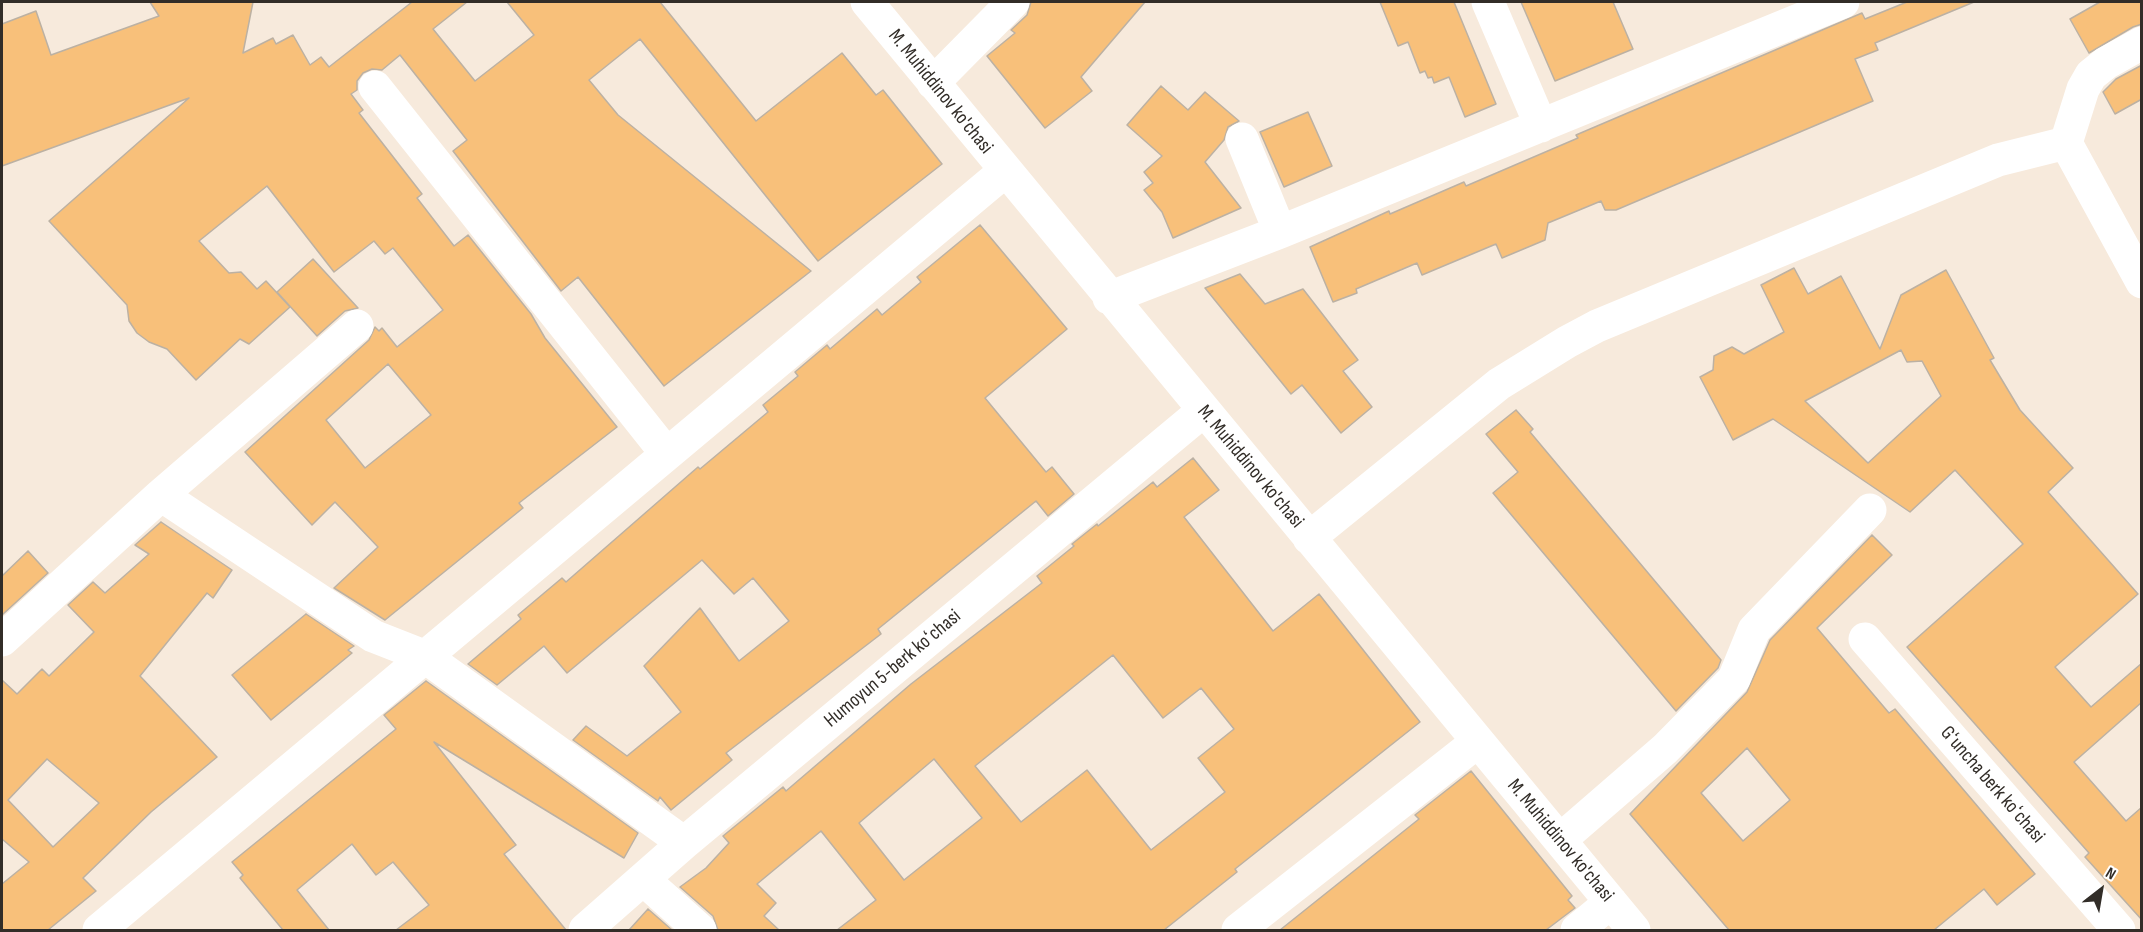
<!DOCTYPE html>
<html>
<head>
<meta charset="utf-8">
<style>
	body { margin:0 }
	#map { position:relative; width:2143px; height:932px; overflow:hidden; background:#f7eadc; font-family:"Sofia Sans Condensed",sans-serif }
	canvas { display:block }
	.frame { position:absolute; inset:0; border:3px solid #322d28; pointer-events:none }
	.north { position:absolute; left:2071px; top:860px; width:60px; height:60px; -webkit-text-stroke:4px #fff; paint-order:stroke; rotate:31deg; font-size:16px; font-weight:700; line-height:24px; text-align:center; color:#322d28 }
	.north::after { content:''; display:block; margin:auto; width:21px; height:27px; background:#322d28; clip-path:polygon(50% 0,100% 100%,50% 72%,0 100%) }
</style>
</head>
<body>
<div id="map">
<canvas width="2143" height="932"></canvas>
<div class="frame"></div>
<div class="north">N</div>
</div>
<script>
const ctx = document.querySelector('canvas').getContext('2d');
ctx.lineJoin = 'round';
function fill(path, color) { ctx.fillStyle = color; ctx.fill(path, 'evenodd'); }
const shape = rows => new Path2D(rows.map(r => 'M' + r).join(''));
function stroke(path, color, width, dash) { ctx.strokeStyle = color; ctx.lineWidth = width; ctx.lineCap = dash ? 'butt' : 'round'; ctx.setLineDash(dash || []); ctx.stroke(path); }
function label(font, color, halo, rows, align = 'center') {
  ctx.font = font + ' "Sofia Sans Condensed",sans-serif'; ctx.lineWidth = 4.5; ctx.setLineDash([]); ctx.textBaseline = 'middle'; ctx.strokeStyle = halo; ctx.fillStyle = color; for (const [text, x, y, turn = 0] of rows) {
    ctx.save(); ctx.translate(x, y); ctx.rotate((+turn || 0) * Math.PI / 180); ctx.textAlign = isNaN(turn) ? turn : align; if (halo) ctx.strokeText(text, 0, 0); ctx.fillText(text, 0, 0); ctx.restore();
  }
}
const building = shape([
	[150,2,253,2,243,53,273,38,276,44,293,35,310,65,321,57,329,67,412,2,467,2,433,29,475,81,534,35,507,2,660,2,756,121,842,53,876,95,883,90,942,164,818,261,640,39,589,80,618,115,811,271,664,386,578,277,561,291,453,151,467,140,400,55,382,70,372,69,363,73,357,81,357,90,351,94,363,110,359,113,422,194,417,198,454,246,468,235,531,314,545,338,617,427,519,503,523,508,385,620,334,588,378,547,335,502,312,525,245,452,369,340,375,327,379,331,382,328,397,347,443,310,393,248,385,254,374,241,334,272,267,186,199,241,229,273,241,272,257,289,266,281,290,307,249,344,240,339,196,380,167,349,149,342,137,333,129,321,127,305,49,221,189,98,2,166,2,24,36,11,51,55,159,16,150,2],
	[388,364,431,415,365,468,326,420,388,364],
	[1031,2,1145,2,1081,77,1092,91,1045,128,987,56,1015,33,1011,30,1027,15,1031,2],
	[1380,2,1454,2,1496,104,1465,117,1449,77,1434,83,1432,77,1428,78,1425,71,1420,73,1408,42,1398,46,1380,2],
	[1521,2,1613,2,1633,49,1555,81,1521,2],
	[1907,2,1974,2,1875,43,1878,50,1855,59,1873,101,1616,210,1605,210,1601,201,1548,223,1545,240,1502,258,1496,244,1422,275,1417,263,1356,289,1357,293,1333,302,1310,247,1389,211,1390,214,1464,182,1466,186,1578,138,1576,135,1862,13,1865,19,1907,2],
	[2100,2,2142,2,2142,24,2133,27,2089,53,2070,19,2100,2],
	[2142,65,2142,99,2115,114,2103,92,2116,79,2142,65],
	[1161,86,1188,110,1205,92,1239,121,1228,127,1224,140,1205,162,1241,208,1173,238,1162,212,1144,190,1153,183,1144,172,1162,156,1127,125,1161,86],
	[1308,112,1332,166,1284,187,1260,132,1308,112],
	[980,225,1067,329,985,398,1046,472,1052,467,1074,494,1048,516,1036,501,878,629,881,634,726,753,732,760,671,810,660,797,658,801,573,740,586,726,627,756,681,712,644,666,700,608,739,661,789,621,753,578,734,594,702,560,567,673,544,646,497,685,468,664,521,619,518,615,562,578,566,582,698,467,700,469,768,412,763,405,798,376,795,372,827,345,830,349,877,309,882,315,921,282,917,277,980,225],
	[313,259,358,308,345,311,317,336,277,292,313,259],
	[1794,268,1808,294,1841,276,1880,349,1901,295,1946,270,1994,358,1990,360,2020,410,2073,468,2048,492,2138,594,2055,667,2091,707,2142,663,2142,702,2074,762,2126,821,2142,807,2142,920,2085,857,2089,853,1907,647,2023,544,1955,470,1910,512,1773,419,1733,440,1700,377,1713,370,1714,356,1732,347,1744,354,1784,332,1761,285,1794,268],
	[1901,350,1907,362,1922,361,1941,396,1868,463,1805,401,1901,350],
	[1240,274,1265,304,1303,289,1358,360,1343,371,1372,407,1341,433,1302,385,1291,394,1205,288,1240,274],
	[1516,410,1533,429,1530,432,1721,660,1718,668,1676,711,1493,493,1518,472,1486,434,1516,410],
	[1193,458,1219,490,1184,517,1273,631,1319,594,1420,722,1235,869,1237,872,1164,930,837,930,876,900,821,831,757,884,776,903,764,916,779,930,718,930,713,916,680,887,706,868,729,843,723,836,783,787,786,791,911,684,1042,583,1037,576,1074,546,1072,544,1097,524,1098,526,1153,482,1157,487,1193,458],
	[1113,655,1163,718,1201,688,1234,729,1198,758,1225,792,1151,850,1087,770,1021,822,975,766,1113,655],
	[934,759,982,818,904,880,859,823,934,759],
	[161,522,232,570,213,598,207,593,140,676,217,757,151,812,83,878,96,891,48,930,2,930,2,884,29,862,2,839,2,680,17,694,42,669,49,676,94,632,68,605,93,582,105,593,149,554,135,545,161,522],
	[47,759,99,803,53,847,8,800,47,759],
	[1872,535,1892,555,1817,628,1889,713,1895,709,2035,874,1997,905,1984,889,1934,930,1729,930,1630,814,1747,692,1770,640,1872,535],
	[1747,748,1790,800,1743,841,1701,793,1747,748],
	[28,551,48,573,2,615,2,576,28,551],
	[306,614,354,646,348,650,352,653,271,720,232,675,306,614],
	[426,681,638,833,624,858,434,742,516,845,504,854,566,930,396,930,429,905,393,862,376,875,352,844,297,890,329,930,283,930,240,878,243,875,232,862,396,729,384,715,426,681],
	[1471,771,1572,896,1568,900,1575,908,1546,930,1280,930,1419,819,1415,815,1471,771],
	[648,909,672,930,629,930,648,909]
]);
const minor = shape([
	[867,2,1634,930],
	[1488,2,1541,126],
	[933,83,1013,2],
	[375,87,666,453],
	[1242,139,1280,232],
	[2066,143,2142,282],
	[1109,298,1280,232,1843,2],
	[161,495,373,636,424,656,684,843],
	[1309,538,1499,384,1567,342,1597,326,1998,160,2066,143,2083,89,2091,75,2106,63,2142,43],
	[1865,639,2119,930],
	[2,640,161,495,357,326],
	[1560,840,1665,749,1734,679,1754,630,1870,510],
	[644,880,700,930],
	[99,930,1005,171],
	[585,930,684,843,1203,411],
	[1238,930,1477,742],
	[1577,930,1611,902]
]);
const streetNames = [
	["M. Muhiddinov ko'chasi",940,92,51],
	["M. Muhiddinov ko'chasi",1250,467,50],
	["Humoyun 5-berk koʻchasi",893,669,-40],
	["Gʻuncha berk koʻchasi",1992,785,49],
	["M. Muhiddinov ko'chasi",1560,841,50]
];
fill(building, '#f8c07a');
stroke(building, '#bcb1a3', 1.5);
stroke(minor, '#fff', 33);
label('20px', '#322d28', '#fff', streetNames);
</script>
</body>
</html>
